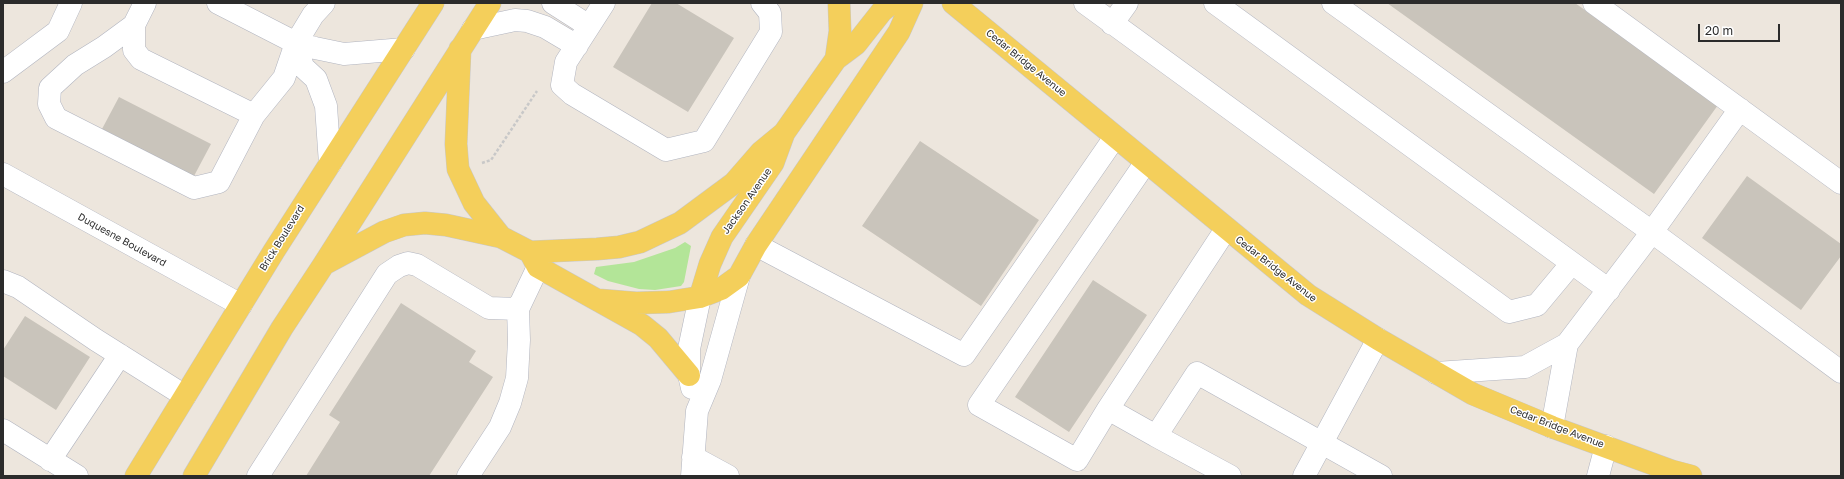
<!DOCTYPE html>
<html>
<head>
<meta charset="utf-8">
<style>
	body { margin:0 }
	#map { position:relative; width:1844px; height:479px; overflow:hidden; background:#ede6dd; font-family:"Golos Text",sans-serif }
	canvas { display:block }
	.frame { position:absolute; inset:0; border:4px solid #2b2b2b; pointer-events:none }
	.scale { position:absolute; left:1698px; top:24px; width:82px; height:18px; box-sizing:border-box; border:2px solid #2b2b2b; border-top:0; padding-left:5px; font-size:12px; line-height:14px; white-space:nowrap; color:#2b2b2b; -webkit-text-stroke:3px #fff; paint-order:stroke }
</style>
</head>
<body>
<div id="map">
<canvas width="1844" height="479"></canvas>
<div class="frame"></div>
<div class="scale">20 m</div>
</div>
<script>
const ctx = document.querySelector('canvas').getContext('2d');
ctx.lineJoin = 'round';
function fill(path, color) { ctx.fillStyle = color; ctx.fill(path, 'evenodd'); }
const shape = rows => new Path2D(rows.map(r => 'M' + r).join(''));
function stroke(path, color, width, dash) { ctx.strokeStyle = color; ctx.lineWidth = width; ctx.lineCap = dash ? 'butt' : 'round'; ctx.setLineDash(dash || []); ctx.stroke(path); }
function label(font, color, halo, rows, align = 'center') {
  ctx.font = font + ' "Golos Text",sans-serif'; ctx.lineWidth = 3; ctx.setLineDash([]); ctx.textBaseline = 'middle'; ctx.strokeStyle = halo; ctx.fillStyle = color; for (const [text, x, y, turn = 0] of rows) {
    ctx.save(); ctx.translate(x, y); ctx.rotate((+turn || 0) * Math.PI / 180); ctx.textAlign = isNaN(turn) ? turn : align; if (halo) ctx.strokeText(text, 0, 0); ctx.fillText(text, 0, 0); ctx.restore();
  }
}
const green = shape([
	[685,242,691,246,684,282,681,286,655,290,639,289,608,281,594,274,596,267,634,262,675,248]
]);
const building = shape([
	[652,3,676,3,734,38,688,112,613,67],
	[1387,3,1575,3,1718,105,1654,194],
	[119,97,211,144,194,176,102,129],
	[920,141,1039,220,981,306,862,226],
	[1747,176,1841,244,1841,256,1801,310,1702,238],
	[1093,280,1147,315,1069,432,1015,397],
	[401,303,476,351,469,362,493,377,429,476,306,476,340,422,329,415],
	[25,316,90,357,56,410,3,376,3,350]
]);
const path = shape([
	[482,163,491,160,537,91]
]);
const minor = shape([
	[145,3,134,25,134,50,141,59,254,115],
	[218,3,296,43,315,48,344,54,404,49],
	[553,3,589,26],
	[604,3,566,62,562,85,572,94,666,150,704,141,771,32,770,13,762,3],
	[1085,3,1509,312,1537,305,1572,263],
	[1215,3,1609,290],
	[1333,3,1652,232,1841,372],
	[1594,3,1841,183],
	[1112,24,1127,3],
	[134,25,104,47,75,65,50,88,49,104,56,118,194,188,219,182,254,115,284,78,296,43,313,15,324,3],
	[473,29,515,20,527,21,545,27,577,46],
	[296,43,303,67,316,79,326,106,330,164],
	[3,72,58,31,71,3],
	[1146,162,979,405,1077,460,1108,409,1226,229],
	[3,174,241,305],
	[756,245,964,355,1115,137],
	[3,281,18,287,96,340,185,396],
	[1436,373,1525,367,1567,344,1652,232,1740,109],
	[692,388,689,375,689,349,700,297],
	[1108,409,1156,436],
	[1552,427,1567,344],
	[3,430,77,476],
	[693,457,728,476],
	[50,460,120,355],
	[258,476,387,274,399,266,408,263,417,265,489,308,518,309],
	[468,476,500,427,510,403,517,378,519,340,518,309,538,267],
	[692,476,697,411,710,380,739,276],
	[1230,476,1156,436,1197,373,1381,476],
	[1304,476,1378,339],
	[1598,476,1606,446]
]);
const major = shape([
	[953,3,1308,295,1378,339,1473,394,1552,427,1672,471,1691,476],
	[460,49,456,144,458,169,474,203,501,237],
	[836,59,840,31,839,3],
	[530,252,538,267,642,325,658,338,689,375],
	[326,263,384,232,404,225,425,223,446,225,501,237,530,252,597,249,619,247,640,242,680,223,734,183,761,152,784,133],
	[700,297,710,264,722,237,773,163,784,133,836,59,856,44,882,11,892,3],
	[599,300,636,303,669,302,700,297,721,289,739,276,756,245,899,32,912,3],
	[136,476,274,251,433,3],
	[194,476,282,328,324,264,490,3]
]);
const streetNames = [
	["Cedar Bridge Avenue",1026,63,39],
	["Jackson Avenue",747,201,-55],
	["Brick Boulevard",282,238,-58],
	["Duquesne Boulevard",122,240,29],
	["Cedar Bridge Avenue",1276,269,38],
	["Cedar Bridge Avenue",1557,427,21]
];
fill(green, '#b3e598');
fill(building, '#c9c4bb');
stroke(minor, '#b1b4bf', 23);
stroke(major, '#c8c8c8', 23);
stroke(path, '#c8c8c8', 2.5, [3, 2]);
stroke(minor, '#fff', 22);
stroke(major, '#f4cf5b', 22);
label('10px', '#2b2b2b', '#fff', streetNames);
</script>
</body>
</html>
